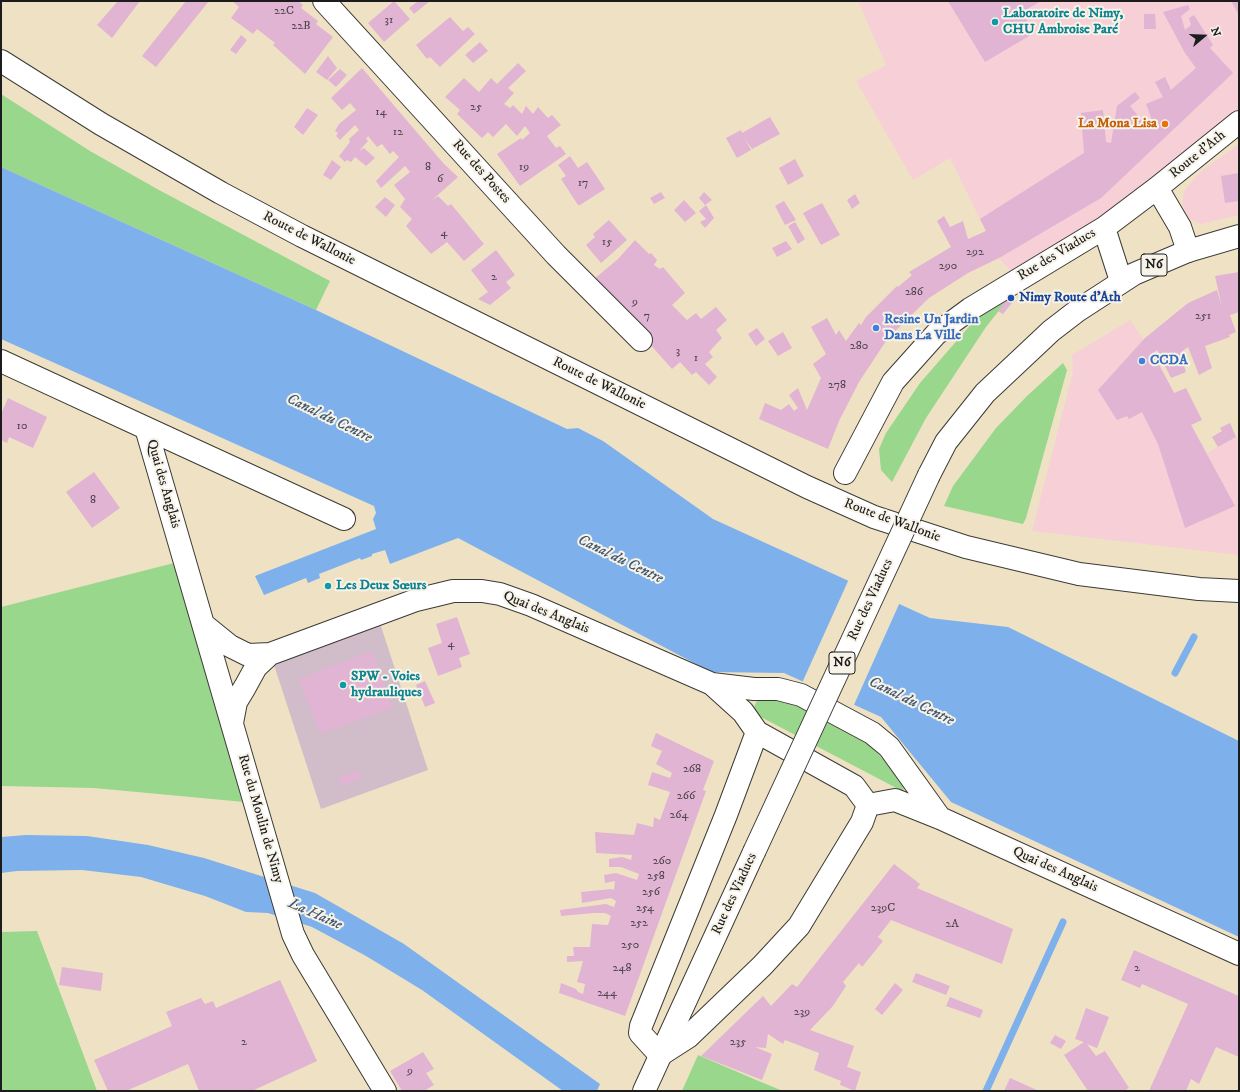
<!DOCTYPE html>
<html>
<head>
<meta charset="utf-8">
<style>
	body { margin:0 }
	#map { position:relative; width:1240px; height:1092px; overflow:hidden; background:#efe2c4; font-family:"IM FELL DW Pica",serif }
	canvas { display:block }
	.frame { position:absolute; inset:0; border:2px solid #1c1c1c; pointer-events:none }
	.north { position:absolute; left:1184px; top:16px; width:40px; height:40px; -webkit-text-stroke:3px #f7f3e8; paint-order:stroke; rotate:71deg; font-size:11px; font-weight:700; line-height:16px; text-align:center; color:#1c1c1c }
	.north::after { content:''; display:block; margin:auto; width:14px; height:18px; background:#1c1c1c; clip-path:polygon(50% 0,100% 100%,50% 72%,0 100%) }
</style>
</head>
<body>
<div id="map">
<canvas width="1240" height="1092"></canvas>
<div class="frame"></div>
<div class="north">N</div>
</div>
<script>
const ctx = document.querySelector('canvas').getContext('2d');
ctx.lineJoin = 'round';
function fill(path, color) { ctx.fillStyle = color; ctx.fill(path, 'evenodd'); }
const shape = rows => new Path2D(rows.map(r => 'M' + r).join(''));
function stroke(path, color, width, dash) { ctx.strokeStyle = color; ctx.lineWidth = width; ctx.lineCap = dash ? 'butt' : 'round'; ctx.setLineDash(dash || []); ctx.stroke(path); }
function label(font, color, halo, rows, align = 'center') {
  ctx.font = font + ' "IM FELL DW Pica",serif'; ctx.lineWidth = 4; ctx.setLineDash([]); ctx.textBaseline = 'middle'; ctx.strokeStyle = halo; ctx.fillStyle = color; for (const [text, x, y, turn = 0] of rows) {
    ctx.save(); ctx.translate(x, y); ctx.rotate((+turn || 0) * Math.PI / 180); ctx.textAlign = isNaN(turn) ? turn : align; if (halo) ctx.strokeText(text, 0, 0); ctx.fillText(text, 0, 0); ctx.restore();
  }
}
const built = shape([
	[858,1,1231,1,1239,15,1239,122,1018,279,999,258,950,158,913,180,856,81,886,65],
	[1239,144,1239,215,1201,224,1189,219,1182,204,1184,191,1200,172],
	[1130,320,1153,353,1207,453,1236,437,1239,437,1239,555,1032,531,1073,372,1072,355]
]);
const industrial = shape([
	[377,614,428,770,321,809,273,662]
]);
const green = shape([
	[1,94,90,151,159,190,330,281,316,310,1,167],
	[1021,283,986,327,926,418,892,482,881,470,879,449,886,433,920,383,994,298],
	[1063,363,1067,370,1026,518,1023,524,944,506,953,486,996,428,1027,396],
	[182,561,255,803,94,788,1,786,1,607],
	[759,696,786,700,871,746,902,779,904,792,757,715,754,707],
	[37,931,97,1091,1,1091,1,932],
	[698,1055,761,1082,783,1091,682,1091]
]);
const water = shape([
	[1,167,316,310,567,429,578,428,603,441,713,519,930,618,1008,627,1239,741,1239,937,951,802,881,717,784,673,711,672,458,538,390,564,385,550,372,554,372,556,361,560,360,558,319,574,320,578,308,583,306,578,264,595,255,576,376,529,373,519,376,513,374,506,1,339],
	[26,835,87,836,148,845,204,858,315,893,404,944,600,1084,597,1091,563,1091,422,990,366,956,312,927,268,913,246,912,205,896,141,877,82,870,17,871,1,873,1,837]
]);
const pier = shape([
	[849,579,900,602,853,707,802,683]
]);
const stream = shape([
	[1175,673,1194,637],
	[986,1091,1063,922]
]);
const building = shape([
	[118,1,140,1,112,38,97,25],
	[186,1,209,1,156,67,142,56],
	[232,1,298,1,303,5,301,8,318,21,316,24,333,37,305,74,273,45,275,43,257,29,253,34,231,18,239,7],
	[394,1,410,19,384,42,368,23],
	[418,1,430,1,414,14,409,8],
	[948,1,1041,1,1022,12,1034,33,985,62],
	[1231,1,1239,1,1239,15],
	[1188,5,1190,9,1181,16,1185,30,1191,25,1189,18,1194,15,1213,45,1210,48,1233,73,1101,198,999,258,968,273,929,298,888,338,859,382,839,421,828,449,759,419,765,403,781,410,789,404,794,411,798,408,789,395,798,388,807,410,821,378,813,364,826,354,811,327,827,318,836,335,839,330,846,341,859,323,861,325,866,317,897,286,898,287,912,275,909,272,951,247,937,221,944,216,950,227,963,221,968,239,986,231,980,219,1084,153,1081,113,1103,110,1106,142,1111,143,1117,106,1135,92,1140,98,1130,106,1146,126,1152,120,1146,104,1163,97,1155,82,1165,77,1171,90,1196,68,1185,53,1163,12],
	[1144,14,1155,14,1156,29,1144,29],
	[450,17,463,31,468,27,475,34,440,67,430,57,427,59,416,45],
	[241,35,247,40,236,54,230,50],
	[480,42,488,51,473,63,465,55],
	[328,56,337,68,327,80,316,72],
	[518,63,526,71,508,88,514,93,504,104,510,108,513,105,522,114,526,106,533,114,538,107,548,118,552,115,561,125,547,136,556,148,560,146,566,154,520,186,497,154,521,138,522,140,530,133,525,126,517,136,506,124,493,137,488,132,482,138,457,114,460,110,445,97,464,78,479,92,491,78,497,84],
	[362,68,444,164,458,177,431,201,438,196,448,206,451,204,484,244,464,261,447,242,431,254,406,226,412,219,400,207,405,199,394,185,410,172,405,166,381,188,376,181,399,157,393,151,390,154,382,144,377,147,368,136,366,139,368,141,359,151,364,148,375,158,366,166,355,157,351,162,347,160,345,162,339,156,350,142,349,139,359,130,355,125,340,140,336,136,338,133,335,131,339,124,356,110,350,103,342,110,331,98],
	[340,69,347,75,336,87,328,80],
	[307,108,318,115,303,135,294,127],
	[770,117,780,134,752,149,745,139,751,150,737,158,726,138,741,130,742,133],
	[570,156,578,168,587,162,605,189,580,205,578,205,561,179,566,176,558,165],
	[795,159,804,176,788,185,779,168],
	[332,160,341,167,331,180,323,175],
	[1239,173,1239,201,1225,203,1221,176],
	[661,192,665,198,654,204,650,198],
	[704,192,712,200,705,205,699,198],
	[855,194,860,203,852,209,847,200],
	[385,197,395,205,386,217,375,207],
	[684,200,696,213,685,222,674,210],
	[784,201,796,220,785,225,775,206],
	[822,203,840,235,821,245,803,213],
	[706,205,714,218,705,228,700,222,706,219,699,211],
	[609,220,627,240,601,263,586,245,595,237,593,234],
	[795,222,805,239,798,244,788,226],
	[635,240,649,254,651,253,657,260,654,265,660,269,663,267,685,293,672,305,687,320,696,313,701,319,716,307,727,320,716,330,722,338,709,352,713,357,705,364,717,377,709,385,696,372,692,375,680,362,672,369,593,280,618,259],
	[786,241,792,249,777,257,772,248],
	[496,250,515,275,506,282,511,288,490,305,478,299,488,292,471,270],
	[1239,272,1239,312,1230,315,1236,332,1229,335,1230,337,1205,346,1212,368,1199,375,1188,347,1180,353,1186,372,1171,378,1157,350,1153,353,1174,393,1186,388,1202,420,1191,425,1235,506,1185,528,1158,444,1142,412,1129,419,1127,416,1117,420,1098,390,1145,338,1188,303,1217,290,1222,307,1215,276],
	[1007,299,1012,303,1003,314,998,311],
	[757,328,765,339,756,346,748,334],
	[783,332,792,348,778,356,768,341],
	[8,398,47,417,33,448,9,437,7,443,1,440,1,414],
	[1230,423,1236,437,1218,447,1212,437,1222,431,1220,428],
	[94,472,120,508,92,528,66,492],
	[457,617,470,654,459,658,462,667,438,676,428,648,442,643,436,624],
	[372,651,393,708,320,734,298,679],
	[425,681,435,703,425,707,416,685],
	[656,733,714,761,703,790,706,791,625,1016,559,993,561,983,576,989,578,992,583,994,585,984,577,982,583,961,567,962,567,956,574,956,573,947,590,947,592,924,608,925,611,916,605,913,594,913,561,916,560,910,606,904,614,907,616,901,611,898,582,903,581,892,611,889,614,890,615,881,605,883,604,875,616,873,637,880,639,874,621,867,609,867,609,859,622,857,631,860,632,855,596,853,595,832,634,835,637,823,653,827,654,817,660,820,670,792,648,785,652,772,670,778,672,773,656,764,662,751,651,746],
	[359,770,362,778,341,786,338,778],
	[894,864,920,884,917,888,1013,929,1002,964,891,920,878,937,883,941,862,967,859,963,843,982,846,986,833,1006,810,1030,854,1046,847,1067,861,1072,855,1091,840,1085,841,1081,814,1070,819,1053,785,1040,783,1044,768,1034,766,1048,755,1047,772,1054,762,1080,701,1056,763,996,771,1006,792,984,797,987],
	[1134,950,1239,996,1239,1057,1216,1047,1199,1084,1191,1079,1186,1091,1149,1091,1188,1004,1142,984,1140,988,1121,980],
	[62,967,103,973,101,991,59,985],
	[916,973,950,986,946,995,912,982],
	[280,980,317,1061,252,1091,199,1091,188,1064,126,1091,108,1091,94,1060,172,1026,166,1012,201,998,205,1004,213,1001,216,1008],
	[895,983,903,990,882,1015,875,1009],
	[950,997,983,1010,980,1018,946,1006],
	[1086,1008,1109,1017,1097,1048,1087,1044,1096,1056,1105,1051,1129,1088,1124,1091,1088,1091,1064,1055,1084,1042,1075,1039],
	[1055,1035,1066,1041,1061,1049,1050,1043],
	[423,1052,434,1069,426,1073,434,1085,424,1091,402,1091,390,1071],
	[1010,1078,1039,1091,1004,1091]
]);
const minor = shape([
	[324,1,556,255,641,340],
	[1157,188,1180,227,1188,251],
	[1104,228,1121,281],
	[1,361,146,428,293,934,303,955,385,1091],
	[146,428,344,519],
	[845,473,893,382,936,334,970,309,1104,228,1157,188,1239,122],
	[204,625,230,646,248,655,270,654,416,600,453,591,482,591,500,594,531,605,712,684,743,712,757,732,854,786,868,805],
	[712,684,754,689,778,689,801,695,872,733,889,747,940,818],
	[232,723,236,702,245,687,256,667,270,654],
	[757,732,726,815,641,1026,640,1033,660,1055,688,1037,762,966,799,926,862,822,868,805],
	[868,805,895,800,940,818,1239,954]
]);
const major = shape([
	[1,61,101,124,221,193,302,236,807,487,874,517,966,547,1079,574,1199,589,1239,591],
	[929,475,946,442,985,393,1051,331,1077,311,1134,274,1188,251,1239,236],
	[644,1091,754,852]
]);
const majorBridge = shape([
	[754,852,929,475]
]);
const markers = [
	[995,22,4,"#0f9aa8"],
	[1165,124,4,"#e8710a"],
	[1011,298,4,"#1a4fb4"],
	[876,328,4,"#3f7fe0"],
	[1142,361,4,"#3f7fe0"],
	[328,586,4,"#0f9aa8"],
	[343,685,4,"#0f9aa8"]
];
const numberNames = [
	["22C",284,12],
	["31",389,21],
	["22B",301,27],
	["25",476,108],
	["14",381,113],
	["12",398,133],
	["8",428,168],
	["19",524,168],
	["6",440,180],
	["17",583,184],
	["4",444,234],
	["15",607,243],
	["292",975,253],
	["290",948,267],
	["2",494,278],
	["286",914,293],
	["9",635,303],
	["7",647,317],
	["251",1203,317],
	["280",859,347],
	["3",678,352],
	["1",696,359],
	["278",837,386],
	["10",22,427],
	["8",93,501],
	["4",451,645],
	["268",692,770],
	["266",686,797],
	["264",679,816],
	["260",662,862],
	["258",656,877],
	["256",651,893],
	["254",645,909],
	["239C",883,909],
	["252",639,924],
	["2A",952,925],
	["250",630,946],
	["248",622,969],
	["2",1137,969],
	["244",607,994],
	["239",802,1013],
	["2",244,1043],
	["235",738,1043],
	["9",410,1072]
];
const shields = [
	[1154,265,26],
	[842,663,26]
];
const shieldNames = [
	["N6",1154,265],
	["N6",842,663]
];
const cultureNames = [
	["Laboratoire de Nimy,",1003,14],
	["CHU Ambroise Paré",1003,30],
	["Les Deux Sœurs",336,586],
	["SPW - Voies",351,677],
	["hydrauliques",351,693]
];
const foodNames = [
	["La Mona Lisa",1157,124]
];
const streetNames = [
	["Route d'Ath",1198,155,-39],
	["Rue des Postes",481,172,48],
	["Route de Wallonie",309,239,27],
	["Rue des Viaducs",1057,255,-31],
	["Route de Wallonie",599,384,26],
	["Quai des Anglais",163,484,74],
	["Route de Wallonie",892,521,20],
	["Rue des Viaducs",871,600,-65],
	["Quai des Anglais",546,613,22],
	["Rue du Moulin de Nimy",260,819,74],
	["Quai des Anglais",1055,870,24],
	["Rue des Viaducs",735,894,-65]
];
const transitNames = [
	["Nimy Route d'Ath",1019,298]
];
const shopNames = [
	["Resine Un Jardin",884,320],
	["Dans La Ville",884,336],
	["CCDA",1150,361]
];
const waterNames = [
	["Canal du Centre",329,419,26],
	["Canal du Centre",620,560,26],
	["Canal du Centre",911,702,26],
	["La Haine",315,915,24]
];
fill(built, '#f6cfd7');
fill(industrial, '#d1bdc9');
fill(green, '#99d78c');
fill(water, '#7eb1eb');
fill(pier, '#efe2c4');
stroke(stream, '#7eb1eb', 7);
fill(building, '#e0b4d2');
stroke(minor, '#3c3a35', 24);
stroke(major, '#3c3a35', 24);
stroke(minor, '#fff', 22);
stroke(major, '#fff', 22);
stroke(majorBridge, '#3c3a35', 24, []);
stroke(majorBridge, '#fff', 22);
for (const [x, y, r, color] of markers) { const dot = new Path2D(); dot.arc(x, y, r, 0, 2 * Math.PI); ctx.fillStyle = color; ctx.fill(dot); stroke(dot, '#f7f3e8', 1.5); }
label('12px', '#4d424a', null, numberNames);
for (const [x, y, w] of shields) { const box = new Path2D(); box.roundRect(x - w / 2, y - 11, w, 22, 3); ctx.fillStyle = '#f7f3e8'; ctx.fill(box); stroke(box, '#1c1c1c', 1); }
label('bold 13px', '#1c1c1c', null, shieldNames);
label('bold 14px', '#0d838f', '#f7f3e8', cultureNames, 'left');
label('bold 14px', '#c56008', '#f7f3e8', foodNames, 'right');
label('14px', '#1c1c1c', '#f7f3e8', streetNames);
label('bold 14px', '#164399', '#f7f3e8', transitNames, 'left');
label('bold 14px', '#366cbe', '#f7f3e8', shopNames, 'left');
label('italic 15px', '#43586f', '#f7f3e8', waterNames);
</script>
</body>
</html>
